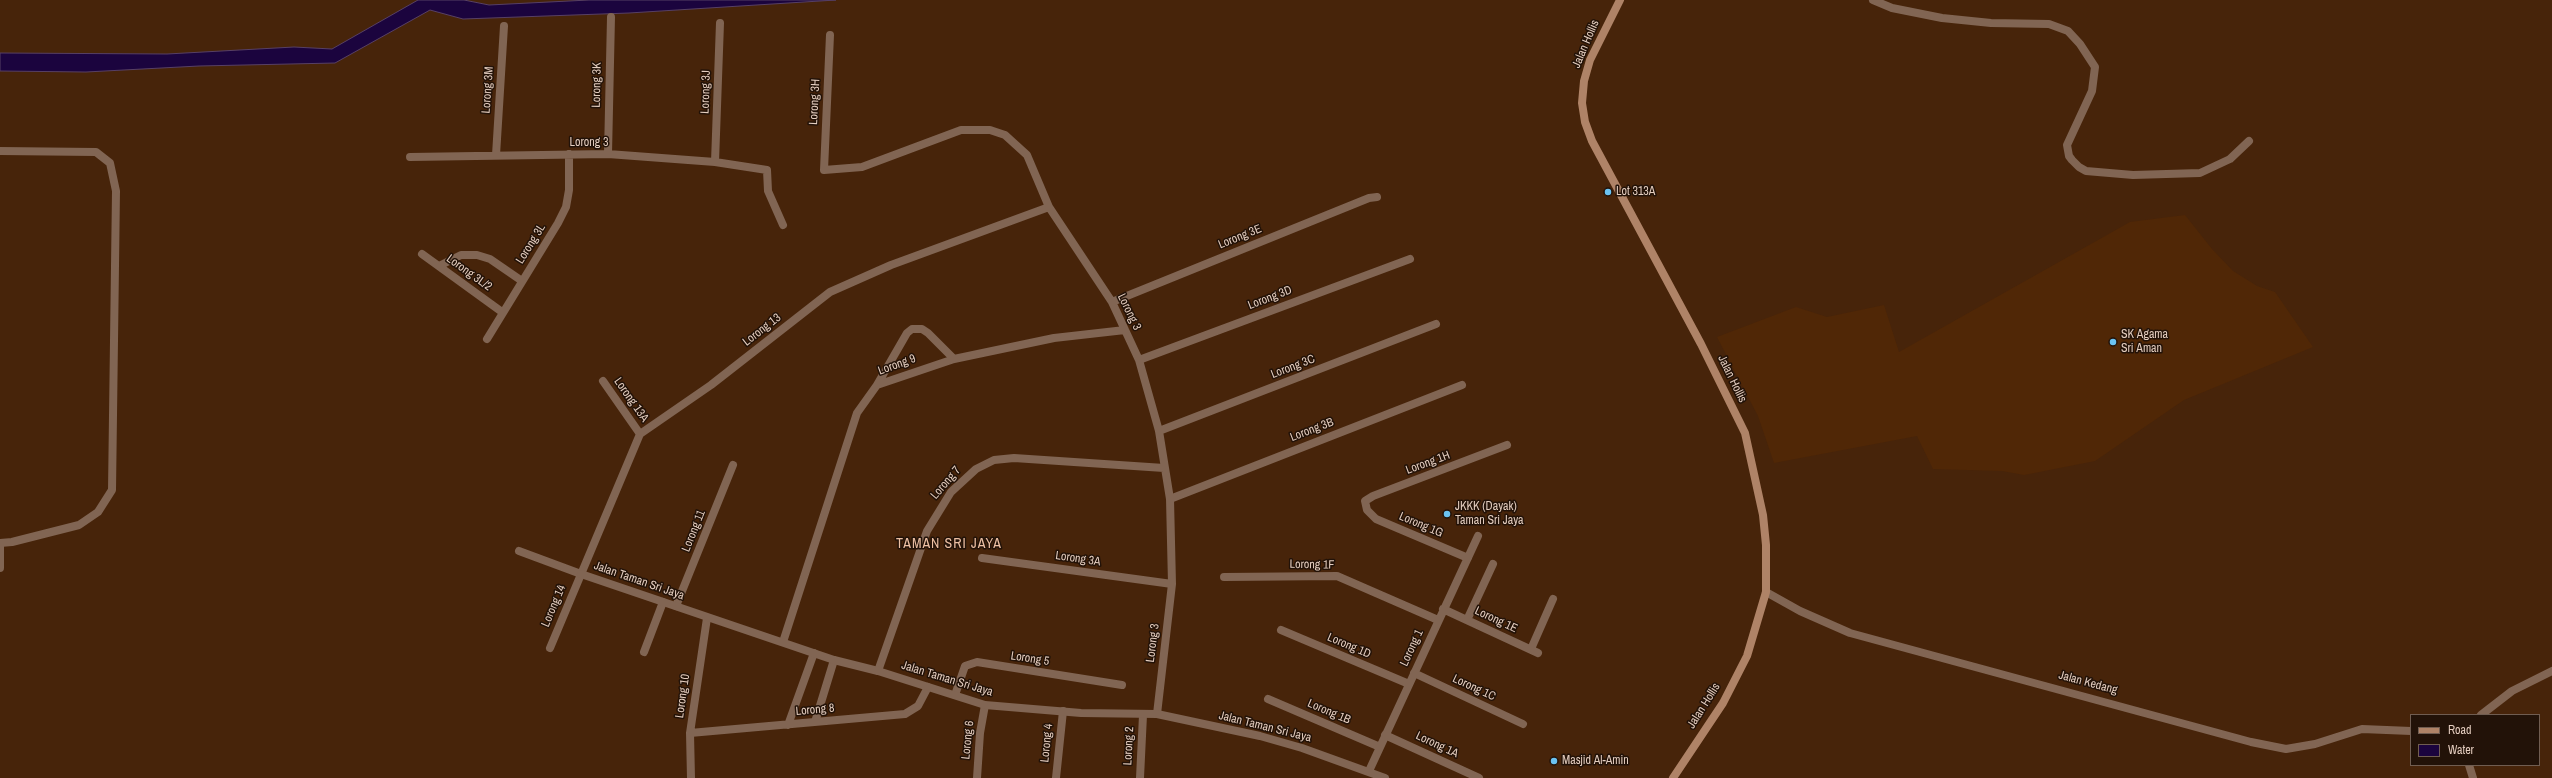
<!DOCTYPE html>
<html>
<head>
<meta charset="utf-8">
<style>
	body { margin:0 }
	#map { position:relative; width:2552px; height:778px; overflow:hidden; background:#47240a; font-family:"Archivo Narrow",sans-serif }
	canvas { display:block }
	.legend { position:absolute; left:2410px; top:714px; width:130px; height:52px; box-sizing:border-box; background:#221208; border:1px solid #705d51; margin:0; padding:5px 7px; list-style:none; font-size:12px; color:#e4cdbf }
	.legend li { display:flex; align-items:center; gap:8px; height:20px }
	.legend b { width:20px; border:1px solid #705d51 }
</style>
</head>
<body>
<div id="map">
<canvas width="2552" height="778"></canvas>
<ul class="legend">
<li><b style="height:5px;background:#af8367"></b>Road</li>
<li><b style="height:11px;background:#1b043e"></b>Water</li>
</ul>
</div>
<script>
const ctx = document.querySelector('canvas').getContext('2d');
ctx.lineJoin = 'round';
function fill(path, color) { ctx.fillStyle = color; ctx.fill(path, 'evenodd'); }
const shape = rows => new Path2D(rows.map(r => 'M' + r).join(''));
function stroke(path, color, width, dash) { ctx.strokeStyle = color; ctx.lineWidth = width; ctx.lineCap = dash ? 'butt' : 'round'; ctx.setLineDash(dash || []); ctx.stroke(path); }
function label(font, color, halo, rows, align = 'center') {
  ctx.font = font + ' "Archivo Narrow",sans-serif'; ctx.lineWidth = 3; ctx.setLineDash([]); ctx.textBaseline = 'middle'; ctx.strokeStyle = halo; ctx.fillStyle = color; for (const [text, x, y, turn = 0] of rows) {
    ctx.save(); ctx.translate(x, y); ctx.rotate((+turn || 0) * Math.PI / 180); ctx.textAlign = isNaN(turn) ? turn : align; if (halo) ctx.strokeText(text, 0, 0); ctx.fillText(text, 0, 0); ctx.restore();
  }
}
const built = shape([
	[2185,215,2212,249,2233,271,2257,286,2275,292,2313,347,2184,400,2095,461,2024,475,2002,471,1933,469,1917,436,1774,463,1758,416,1717,337,1796,307,1827,317,1884,305,1899,352,2130,222]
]);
const water = shape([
	[418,0,464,0,489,5,589,0,836,0,629,13,463,19,430,10,335,63,199,66,86,72,0,71,0,53,167,54,294,47,332,49,418,0]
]);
const minor = shape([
	[1873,0,1892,8,1942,18,1991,23,2049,24,2068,31,2080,44,2095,67,2092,91,2067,145,2069,156,2072,160,2079,167,2086,171,2133,175,2200,173,2230,159,2249,141],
	[830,35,824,170,862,167,961,130,990,130,1005,135,1027,155,1049,207,1112,302,1139,360,1159,431,1170,499,1172,584,1157,714],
	[0,151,96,152,110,163,116,191,112,490,98,512,79,525,12,542,0,543],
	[608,154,611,17],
	[496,155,504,26],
	[410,157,608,154,715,162,767,170,768,191,783,225],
	[715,162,720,23],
	[422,254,502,312],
	[439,266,461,255,477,255,490,259,522,281],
	[1112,302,1369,198,1377,197],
	[487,339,558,223,566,207,569,190,569,154],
	[1139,360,1410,259],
	[603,381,640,434],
	[877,385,907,333,912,329,922,329,928,333,954,359],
	[1159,431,1436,324],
	[1170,499,1462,385],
	[519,551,581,574],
	[982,558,1172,584],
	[1468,558,1376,519,1367,510,1365,501,1373,496,1507,445],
	[0,568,0,543],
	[1224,577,1337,576,1438,620],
	[1766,592,1800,611,1850,633,2251,742,2286,749,2315,744,2362,729,2411,731],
	[676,606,733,465],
	[1443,609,1538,653],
	[1467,620,1493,564],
	[1281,630,1409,684],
	[783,642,857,413,877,385,954,359,1054,338,1125,330],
	[550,648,640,434,711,385,830,292,891,265,1049,207],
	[1531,649,1553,599],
	[644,652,663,602],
	[878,671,927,531,951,492,976,469,994,460,1014,458,1164,468],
	[1414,673,1523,724],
	[955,695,965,666,977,662,1122,685],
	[1268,699,1380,747],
	[2481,715,2512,691,2552,671],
	[815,722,834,660],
	[788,725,814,653],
	[690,733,905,714,918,706,928,687],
	[1385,735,1479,778],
	[2469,765,2473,778],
	[1369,771,1478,536],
	[691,778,690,733,707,618],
	[977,778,980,733,985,705],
	[1056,778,1063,711],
	[1140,778,1143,715]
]);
const tertiary = shape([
	[581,574,834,660,878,671,985,705,1081,713,1157,714,1260,736,1302,748,1385,778]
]);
const secondary = shape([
	[1620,0,1590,60,1584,81,1582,103,1585,122,1592,141,1701,344,1745,433,1763,515,1766,545,1766,592,1747,656,1723,703,1673,778]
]);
const markers = [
	[1608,192,4,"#6bc3f2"],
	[2113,342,4,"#6bc3f2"],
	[1447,514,4,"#6bc3f2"],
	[1554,761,4,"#6bc3f2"]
];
const streetNames = [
	["Jalan Hollis",1586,44,-67],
	["Lorong 3K",597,85,-89],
	["Lorong 3M",488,90,-86],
	["Lorong 3J",706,92,-88],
	["Lorong 3H",815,102,-87],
	["Lorong 3",589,143],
	["Lorong 3E",1240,237,-22],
	["Lorong 3L",531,244,-58],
	["Lorong 3L/2",469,273,36],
	["Lorong 3D",1270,298,-21],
	["Lorong 3",1129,312,64],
	["Lorong 13",762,330,-38],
	["Lorong 9",897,365,-20],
	["Lorong 3C",1293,367,-21],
	["Jalan Hollis",1732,379,64],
	["Lorong 13A",631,400,55],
	["Lorong 3B",1312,430,-21],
	["Lorong 1H",1428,463,-20],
	["Lorong 7",946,483,-49],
	["Lorong 1G",1421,525,23],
	["Lorong 11",694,531,-68],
	["Lorong 3A",1078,559,8],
	["Lorong 1F",1312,565,1],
	["Jalan Taman Sri Jaya",639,581,19],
	["Lorong 14",554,606,-67],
	["Lorong 1E",1496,620,25],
	["Lorong 3",1153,643,-83],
	["Lorong 1D",1349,646,23],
	["Lorong 1",1412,648,-65],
	["Lorong 5",1030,659,9],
	["Jalan Taman Sri Jaya",947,679,17],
	["Jalan Kedang",2088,683,15],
	["Lorong 1C",1474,688,25],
	["Lorong 10",683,696,-82],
	["Jalan Hollis",1704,706,-58],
	["Lorong 8",815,710,-5],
	["Lorong 1B",1329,712,23],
	["Jalan Taman Sri Jaya",1265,727,14],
	["Lorong 6",968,740,-84],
	["Lorong 4",1047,743,-84],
	["Lorong 1A",1437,745,25],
	["Lorong 2",1129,746,-87]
];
const poiNames = [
	["Lot 313A",1616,192],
	["SK Agama",2121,335],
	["Sri Aman",2121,349],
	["JKKK (Dayak)",1455,507],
	["Taman Sri Jaya",1455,521],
	["Masjid Al-Amin",1562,761]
];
const quarterNames = [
	["TAMAN SRI JAYA",949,544]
];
fill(built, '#502706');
fill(water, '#1b043e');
stroke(water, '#574065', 1);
stroke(minor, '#816553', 8);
stroke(tertiary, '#816553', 8);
stroke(secondary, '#af8367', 8);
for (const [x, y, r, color] of markers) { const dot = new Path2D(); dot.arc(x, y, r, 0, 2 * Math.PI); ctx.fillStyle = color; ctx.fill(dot); stroke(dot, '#221208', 1.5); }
label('12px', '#e4cdbf', '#221208', streetNames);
label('12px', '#e4cdbf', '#221208', poiNames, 'left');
ctx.letterSpacing = '1px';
label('14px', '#ecbfa3', '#221208', quarterNames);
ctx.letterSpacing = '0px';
</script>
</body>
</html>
